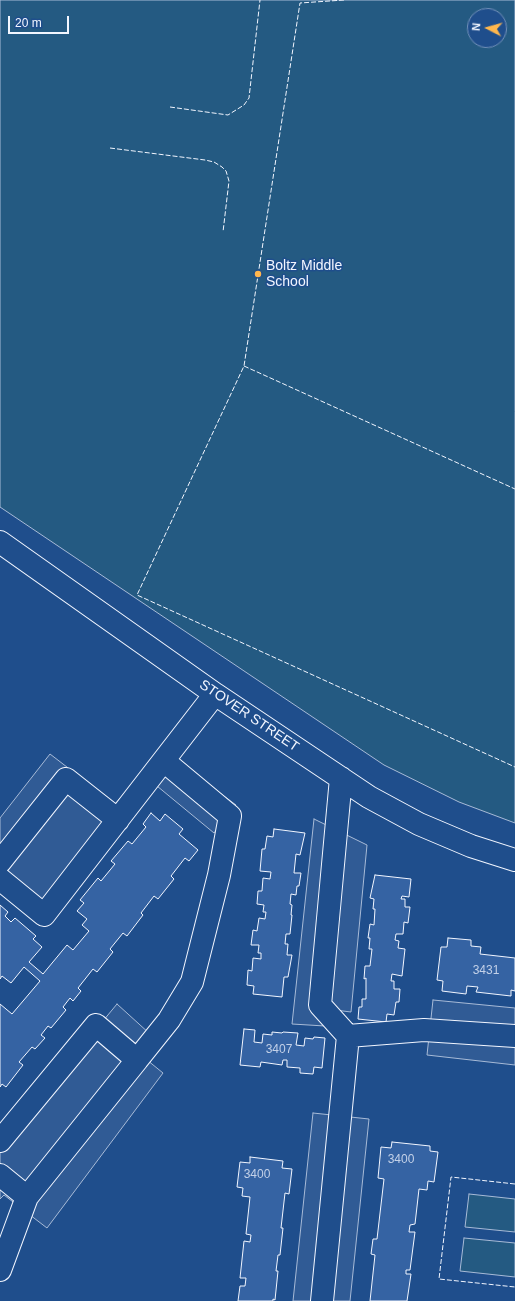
<!DOCTYPE html>
<html>
<head>
<meta charset="utf-8">
<style>
	body { margin:0 }
	#map { position:relative; width:515px; height:1301px; overflow:hidden; background:#1f4e8c; font-family:Arial,sans-serif }
	canvas { display:block }
	.north { position:absolute; left:467px; top:8px; width:40px; height:40px; box-sizing:border-box; background:#1f4e8c; border:1px solid #7391ba; border-radius:50%; rotate:276deg; font-size:11px; font-weight:700; line-height:16px; text-align:center; color:#f2f6ff }
	.north::after { content:''; display:block; margin:auto; width:14px; height:18px; background:#ffb74d; clip-path:polygon(50% 0,100% 100%,50% 72%,0 100%) }
	.scale { position:absolute; left:8px; top:16px; width:61px; height:18px; box-sizing:border-box; border:2px solid #f2f6ff; border-top:0; padding-left:5px; font-size:12px; line-height:14px; white-space:nowrap; color:#f2f6ff; -webkit-text-stroke:3px #1f4e8c; paint-order:stroke }
</style>
</head>
<body>
<div id="map">
<canvas width="515" height="1301"></canvas>
<div class="north">N</div>
<div class="scale">20 m</div>
</div>
<script>
const ctx = document.querySelector('canvas').getContext('2d');
ctx.lineJoin = 'round';
function fill(path, color) { ctx.fillStyle = color; ctx.fill(path, 'evenodd'); }
const shape = rows => new Path2D(rows.map(r => 'M' + r).join(''));
function stroke(path, color, width, dash) { ctx.strokeStyle = color; ctx.lineWidth = width; ctx.lineCap = dash ? 'butt' : 'round'; ctx.setLineDash(dash || []); ctx.stroke(path); }
function label(font, color, halo, rows, align = 'center') {
  ctx.font = font + ' Arial,sans-serif'; ctx.lineWidth = 3; ctx.setLineDash([]); ctx.textBaseline = 'middle'; ctx.strokeStyle = halo; ctx.fillStyle = color; for (const [text, x, y, turn = 0] of rows) {
    ctx.save(); ctx.translate(x, y); ctx.rotate((+turn || 0) * Math.PI / 180); ctx.textAlign = isNaN(turn) ? turn : align; if (halo) ctx.strokeText(text, 0, 0); ctx.fillText(text, 0, 0); ctx.restore();
  }
}
const green = shape([
	[0,0,515,0,515,823,459,802,384,765,0,507,0,0],
	[475,16,499,16,499,40,475,40,475,16],
	[469,1194,515,1199,515,1232,465,1227,469,1194],
	[464,1238,515,1243,515,1277,460,1271,464,1238]
]);
const parking = shape([
	[162,750,236,805,214,833,157,786,40,922,0,890,0,818,50,754,115,804,162,750],
	[314,819,367,845,351,1012,335,1010,325,1026,292,1024,314,819],
	[433,1000,515,1008,515,1065,427,1055,433,1000],
	[117,1004,150,1034,136,1051,163,1073,47,1228,4,1195,0,1199,0,1146,117,1004],
	[313,1113,369,1119,350,1301,293,1301,313,1113]
]);
const building = shape([
	[151,813,160,821,165,814,183,829,179,834,198,850,189,861,185,858,171,876,174,879,158,899,154,896,141,913,143,915,127,936,123,933,110,949,113,952,97,972,93,969,78,988,81,991,73,1001,70,998,63,1007,66,1010,51,1028,48,1026,41,1035,45,1038,35,1049,32,1047,19,1062,23,1065,6,1087,2,1084,0,1087,0,1004,12,1014,40,981,24,967,11,983,2,976,0,979,0,905,8,912,5,916,11,922,15,918,36,936,33,939,42,947,29,962,43,974,67,945,73,950,89,931,82,925,87,919,77,911,84,903,80,900,98,878,101,881,115,864,111,861,128,841,132,844,146,827,143,824,151,813],
	[274,829,305,833,300,855,296,854,294,873,301,873,299,886,297,886,296,895,291,894,290,904,292,905,291,915,292,915,290,934,286,934,285,944,288,944,287,955,292,955,288,977,284,977,282,997,253,994,254,986,247,985,248,970,252,971,253,958,261,959,261,953,258,953,259,945,251,945,253,930,257,931,259,918,265,919,266,912,263,912,264,905,257,904,258,891,262,891,263,878,270,879,271,872,260,871,262,849,265,849,267,836,273,837,274,829],
	[375,875,411,879,409,897,402,896,401,899,405,899,405,907,410,907,408,923,404,922,403,934,396,934,395,940,399,941,398,948,405,949,402,976,392,974,391,981,394,981,394,989,400,989,399,1002,396,1002,394,1015,387,1014,386,1022,358,1019,359,1007,362,1007,362,999,366,999,366,978,364,979,365,966,370,966,372,949,369,949,370,938,368,938,370,924,374,925,375,909,373,909,374,899,370,898,375,875],
	[448,938,471,940,471,946,481,947,480,954,515,958,515,991,511,990,511,996,476,992,478,987,467,986,466,994,442,991,443,981,437,980,441,947,447,947,448,938],
	[244,1029,255,1030,254,1042,262,1043,263,1034,272,1035,272,1032,282,1033,283,1032,298,1033,296,1045,304,1046,305,1038,313,1039,314,1037,325,1038,322,1068,314,1067,313,1074,300,1073,300,1068,287,1067,287,1060,283,1060,282,1065,261,1062,260,1067,240,1065,244,1029],
	[392,1142,430,1146,430,1151,438,1152,434,1182,428,1181,427,1190,419,1189,415,1224,410,1225,409,1232,415,1232,410,1270,406,1270,406,1274,411,1274,407,1301,370,1301,375,1255,371,1254,373,1239,377,1239,384,1179,378,1178,381,1147,391,1148,392,1142],
	[250,1157,283,1161,282,1168,292,1169,289,1194,285,1193,281,1228,283,1228,280,1255,278,1255,276,1271,278,1271,275,1300,273,1299,273,1301,238,1301,240,1286,245,1286,246,1278,240,1278,244,1241,250,1242,251,1235,246,1234,250,1197,242,1196,243,1188,237,1187,240,1162,250,1163,250,1157]
]);
const minor = shape([
	[0,542,215,694,369,797,419,824,471,846,515,860],
	[341,778,320,1005,348,1036],
	[0,862,66,779,118,820],
	[0,879,44,915,215,694],
	[137,1060,169,1020,192,982,219,875,230,816,164,761],
	[0,1141,96,1025,137,1060,27,1197,0,1270],
	[0,1175,27,1197],
	[322,1301,348,1036,424,1030,515,1036]
]);
const fence = shape([
	[344,0,300,3,244,366,137,595,515,767],
	[170,107,228,115,244,105,249,98,260,0],
	[110,148,205,160,214,162,222,167,226,171,229,181,223,232],
	[244,366,515,489],
	[515,1184,451,1177,439,1279,515,1287]
]);
const markers = [
	[258,274,4,"#ffb74d"]
];
const numberNames = [
	["3431",486,971],
	["3407",279,1050],
	["3400",401,1160],
	["3400",257,1175]
];
const poiNames = [
	["Boltz Middle",266,266],
	["School",266,282]
];
const streetNames = [
	["STOVER STREET",249,716,34]
];
fill(green, '#245a82');
stroke(green, '#a8bbd7', 1);
fill(parking, '#305b95');
stroke(parking, '#a8bbd7', 1);
fill(building, '#3563a3');
stroke(building, '#f2f6ff', 1);
stroke(minor, '#f2f6ff', 24);
stroke(minor, '#1f4e8c', 22);
stroke(fence, '#f2f6ff', 1, [5, 2]);
for (const [x, y, r, color] of markers) { const dot = new Path2D(); dot.arc(x, y, r, 0, 2 * Math.PI); ctx.fillStyle = color; ctx.fill(dot); stroke(dot, '#1f4e8c', 1.5); }
label('12px', '#c3d1e8', null, numberNames);
label('14px', '#f2f6ff', '#1f4e8c', poiNames, 'left');
label('14px', '#f2f6ff', '#1f4e8c', streetNames);
</script>
</body>
</html>
